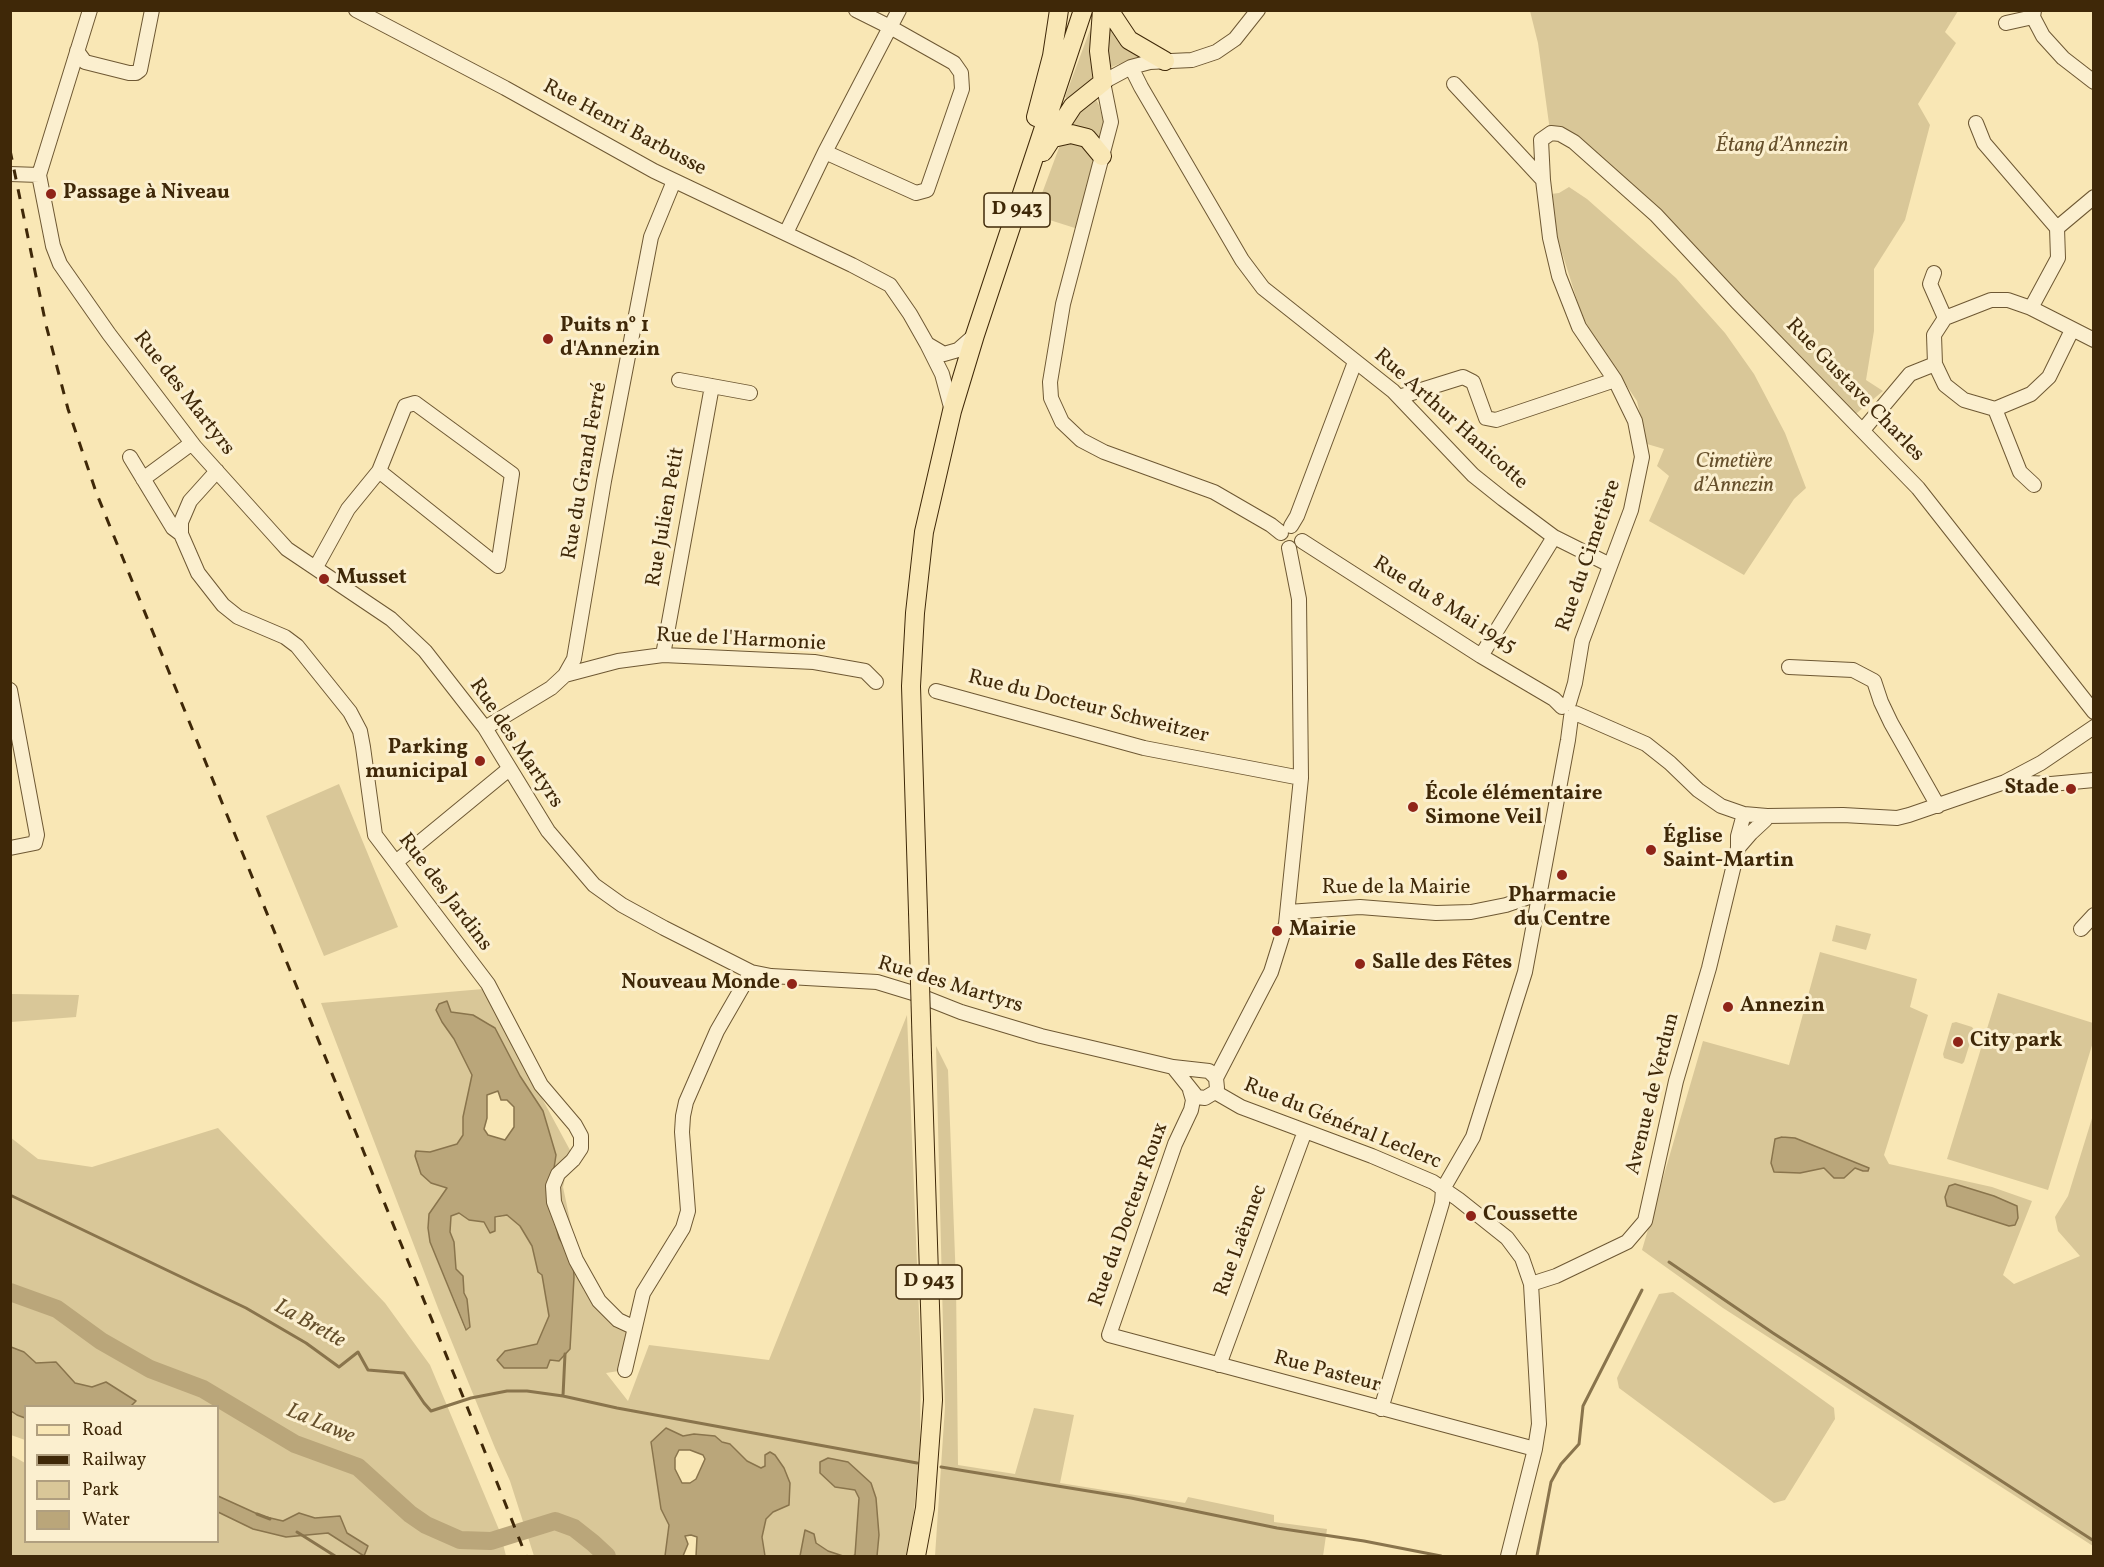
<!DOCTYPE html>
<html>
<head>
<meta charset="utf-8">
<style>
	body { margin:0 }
	#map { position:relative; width:2104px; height:1567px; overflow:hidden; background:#f9e7b5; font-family:Vollkorn,serif }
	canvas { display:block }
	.frame { position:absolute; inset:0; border:12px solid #3f2808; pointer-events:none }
	.legend { position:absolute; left:24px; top:1405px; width:195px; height:138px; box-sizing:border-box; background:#fbefcf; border:2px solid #b09f7f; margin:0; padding:8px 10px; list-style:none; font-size:18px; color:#3f2808 }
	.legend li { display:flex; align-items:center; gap:12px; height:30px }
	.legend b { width:30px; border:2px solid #b09f7f }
</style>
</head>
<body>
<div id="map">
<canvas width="2104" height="1567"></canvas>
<div class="frame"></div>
<ul class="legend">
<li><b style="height:8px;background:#f9e7b5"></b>Road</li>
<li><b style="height:8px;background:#3f2808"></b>Railway</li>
<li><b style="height:16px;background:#d9c798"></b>Park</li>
<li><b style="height:16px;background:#baa67a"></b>Water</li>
</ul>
</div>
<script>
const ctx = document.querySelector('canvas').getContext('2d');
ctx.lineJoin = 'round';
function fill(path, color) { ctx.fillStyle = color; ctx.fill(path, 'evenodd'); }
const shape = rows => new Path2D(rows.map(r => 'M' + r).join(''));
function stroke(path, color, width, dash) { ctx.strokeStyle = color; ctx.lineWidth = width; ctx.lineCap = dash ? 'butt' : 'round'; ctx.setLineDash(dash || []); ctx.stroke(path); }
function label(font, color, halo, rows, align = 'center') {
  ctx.font = font + ' Vollkorn,serif'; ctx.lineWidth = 6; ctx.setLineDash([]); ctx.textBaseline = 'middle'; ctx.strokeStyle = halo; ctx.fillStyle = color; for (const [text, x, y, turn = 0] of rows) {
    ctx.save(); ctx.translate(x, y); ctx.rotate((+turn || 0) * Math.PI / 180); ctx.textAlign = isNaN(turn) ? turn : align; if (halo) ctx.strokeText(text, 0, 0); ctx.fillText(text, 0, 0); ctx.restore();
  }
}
const green = shape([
	[1097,11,1098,80,1072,102,1065,97],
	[1104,11,1148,57,1119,64,1104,70],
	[1530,11,1958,11,1945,32,1956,43,1918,104,1930,125,1905,220,1874,269,1874,331,1866,380,1883,391,1851,418,1636,191,1550,131,1538,43],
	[1095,98,1099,105,1104,124,1099,146,1062,130,1073,110],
	[1072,138,1092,151,1093,166,1078,229,1034,215,1060,145],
	[1569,187,1587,199,1676,278,1725,333,1754,374,1785,433,1806,488,1794,499,1744,575,1649,521,1669,476,1657,466,1664,449,1647,444,1637,401,1597,342,1582,316,1558,240,1551,194,1559,193],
	[339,784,398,927,324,956,266,816],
	[1836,925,1871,934,1866,950,1832,941],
	[1820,952,1917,979,1910,1007,1928,1015,1884,1155,1889,1164,1992,1187,2032,1201,2003,1275,2014,1284,2080,1256,2058,1231,2055,1217,2068,1196,2093,1115,2093,1546,1723,1308,1642,1250,1703,1041,1789,1065],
	[483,989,571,1152,563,1187,571,1225,586,1271,583,1290,591,1286,631,1337,625,1370,606,1373,628,1401,649,1345,769,1360,907,1015,921,1363,920,1443,910,1556,877,1556,879,1535,871,1483,835,1487,855,1490,859,1498,855,1555,843,1556,828,1551,815,1543,806,1530,800,1556,765,1556,762,1537,763,1526,766,1518,773,1512,784,1468,775,1455,770,1452,765,1466,761,1468,747,1461,731,1444,722,1442,715,1436,694,1434,683,1436,666,1429,651,1442,661,1509,669,1525,665,1556,534,1556,510,1481,495,1448,438,1308,321,1003],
	[451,1012,473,1015,490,1024,520,1076,543,1111,549,1201,559,1238,573,1261,547,1368,504,1368,505,1351,537,1344,549,1316,542,1275,538,1272,532,1246,520,1226,507,1215,484,1222,469,1220,459,1213,451,1216,450,1232,454,1242,456,1269,467,1299,470,1327,465,1330,430,1242,428,1228,447,1188,431,1183,416,1151,430,1152,457,1144,463,1135,463,1117,472,1075,454,1038,442,1022],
	[1998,993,2093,1023,2093,1042,2048,1190,1947,1159],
	[11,994,79,995,76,1017,11,1022],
	[1956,1022,1972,1027,1974,1030,1964,1062,1962,1064,1944,1058,1943,1054,1952,1023],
	[936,1046,948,1070,956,1283,958,1465,1015,1474,1034,1408,1074,1415,1060,1483,1185,1503,1188,1497,1274,1515,1274,1522,1327,1529,1323,1556,935,1556,945,1407],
	[218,1128,385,1303,430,1365,500,1532,506,1556,11,1556,11,1455,25,1463,26,1542,218,1542,218,1406,26,1406,25,1440,11,1435,10,1137,38,1159,92,1167],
	[1673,1292,1834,1408,1835,1419,1785,1500,1774,1503,1619,1388,1617,1378,1659,1294]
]);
const water = shape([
	[447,1001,451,1012,473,1015,495,1028,520,1076,543,1111,556,1155,549,1201,559,1238,573,1261,574,1277,570,1349,559,1361,550,1360,547,1368,504,1368,497,1360,505,1351,537,1344,549,1316,542,1275,538,1272,532,1246,520,1226,507,1215,495,1217,495,1231,490,1233,484,1222,469,1220,459,1213,451,1216,450,1232,454,1242,456,1269,463,1276,464,1293,467,1299,470,1327,466,1330,430,1242,428,1228,429,1214,447,1188,431,1183,421,1174,415,1156,416,1151,430,1152,457,1144,463,1135,463,1117,472,1075,454,1039,442,1022,436,1010,439,1004,447,1001],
	[498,1091,501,1100,507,1100,514,1107,514,1127,505,1140,488,1135,484,1129,487,1118,487,1095,498,1091],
	[1782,1137,1795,1138,1869,1168,1868,1171,1863,1171,1855,1168,1844,1178,1834,1178,1824,1168,1800,1173,1774,1172,1771,1163,1775,1139,1782,1137],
	[1955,1184,1994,1196,2017,1206,2018,1218,2015,1225,2009,1226,1947,1206,1945,1197,1949,1186,1955,1184],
	[11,1347,24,1352,36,1363,56,1362,75,1383,92,1387,106,1382,136,1401,131,1406,26,1406,25,1418,17,1415,11,1411,11,1347],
	[666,1428,683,1436,694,1434,715,1436,722,1442,730,1444,747,1461,761,1468,765,1466,765,1455,770,1452,775,1455,784,1468,790,1483,789,1505,773,1512,766,1519,762,1537,765,1556,696,1556,697,1537,691,1535,685,1536,688,1544,683,1556,665,1556,669,1525,661,1509,651,1442,666,1428],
	[679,1450,690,1450,703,1455,705,1459,696,1479,690,1483,682,1483,675,1469,675,1458,679,1450],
	[828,1458,848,1462,871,1483,876,1498,879,1535,877,1556,853,1556,855,1555,859,1498,855,1490,835,1487,820,1473,820,1462,828,1458],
	[218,1496,262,1516,283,1521,299,1513,315,1518,340,1516,347,1533,368,1546,364,1556,328,1533,286,1537,253,1529,218,1512,218,1496],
	[805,1530,814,1534,816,1543,828,1551,843,1556,800,1556,805,1530]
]);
const stream = shape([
	[10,1195,246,1308,306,1343,339,1367,358,1352,368,1370,404,1373,424,1403,431,1411,471,1398,507,1391,527,1391,563,1396,617,1408,917,1463],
	[1669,1262,1773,1333,2094,1541],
	[563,1396,565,1354],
	[941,1467,1131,1498,1277,1528,1364,1541,1441,1556],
	[257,1514,270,1519],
	[297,1532,335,1556],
	[1537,1556,1551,1482,1561,1464,1579,1444,1583,1406,1642,1290]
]);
const river = shape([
	[10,1292,57,1309,101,1341,150,1369,203,1389,295,1444,358,1467,410,1514,426,1525,460,1540,491,1541,555,1521,574,1528,593,1543,607,1556]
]);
const minor = shape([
	[90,10,39,175,53,246,60,264,109,334,195,447,277,538,287,549,391,619,425,651,485,728,548,831,594,885,622,905,664,928,751,972,771,976,877,982,913,993,961,1012,1041,1036,1173,1067,1209,1071,1216,1078,1217,1088,1215,1092,1205,1098,1197,1097,1173,1067],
	[356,10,505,88,654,171,852,265,890,285,910,314,927,344,942,374,952,411],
	[1258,10,1235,39,1216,52,1192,60,1150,62,1131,67,1103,82,1111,122,1063,304,1050,382,1051,398,1062,422,1081,440,1104,452,1214,492,1271,525,1281,533],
	[2034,10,2033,17,2043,36,2063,58,2094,82],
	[2006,23,2033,17],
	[77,51,85,62,129,73,136,73,140,70,152,10],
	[1131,67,1141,87,1242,260,1263,288,1393,391,1473,475,1503,499,1554,537,1610,565],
	[1454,84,1543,180],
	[1976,123,1984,143,2057,228],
	[825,152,899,10],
	[10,174,39,175],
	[786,233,825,152,916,193,927,190,962,89,961,73,954,63,890,27,856,10],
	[1934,273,1930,284,1945,318],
	[2031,308,2058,258,2057,228,2094,197],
	[2072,330,2049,377,2031,394,1995,409,1964,400,1945,385,1935,364,1934,335,1945,318,1991,300,2008,300,2031,308,2094,340],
	[927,344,944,354,958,350,975,335],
	[679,380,750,393],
	[1399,397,1463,377,1473,382,1486,418,1496,420,1615,380],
	[1995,409,2020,472,2034,485],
	[1863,430,1910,374,1935,364],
	[130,457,173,528,181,534],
	[217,471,190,501,181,522,181,534,198,573,223,605,238,617,285,637,297,646,350,712,360,731,363,747,375,835,488,984,541,1085,575,1125,581,1136,581,1148,573,1160,558,1174,553,1186,554,1202,576,1260,599,1301,618,1320,633,1327],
	[143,479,192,443],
	[1291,526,1297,516,1355,362],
	[1302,541,1481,656,1554,699,1562,707],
	[316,567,348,509,379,471,405,406,415,403,512,474,498,566,379,471],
	[663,655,712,386],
	[1481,656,1554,537],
	[1789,667,1853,670,1874,681,1881,702,1891,723,1938,806],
	[565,675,618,661,663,655,814,662,865,671,876,682],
	[10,690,37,835,35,843,10,848],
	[936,691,1144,748,1301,778],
	[1569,703,1575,683,1582,641,1631,510,1642,457,1635,421,1615,380,1579,327,1559,276,1550,238,1543,180,1541,140,1551,133,1560,134,1574,142,1656,215,1738,303,1918,488,2094,712],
	[1575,713,1646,744,1670,763,1698,790,1721,806,1744,814,1767,816,1843,815,1897,818,1909,815,2005,782,2041,763,2094,727],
	[485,728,551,688,565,675,574,659,604,481,651,237,674,181],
	[2007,782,2051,784,2094,780],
	[1738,848,1751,833,1765,820,1767,816],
	[396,862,509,769],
	[1288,912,1360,907,1436,913,1471,912,1506,905,1538,894],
	[2081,929,2094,915],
	[1216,1078,1271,972,1286,924,1301,778,1299,599,1289,548],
	[1190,1090,1193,1100,1191,1110,1175,1144,1109,1335,1535,1449],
	[1215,1092,1241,1107,1372,1156,1433,1182,1458,1199,1507,1238,1522,1258,1531,1284,1539,1424,1535,1449,1508,1556],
	[1531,1284,1556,1276,1627,1242,1645,1221,1676,1081,1709,968,1738,848,1738,836,1744,814],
	[1219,1365,1305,1131],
	[625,1370,643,1293,683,1228,688,1211,682,1132,683,1116,686,1102,717,1031,751,972],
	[1381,1409,1442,1203,1443,1189,1473,1137,1525,972,1568,740,1571,717]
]);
const major = shape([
	[1109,10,1129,40,1165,61],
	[1036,117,1052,56,1059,10],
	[1053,138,1071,134,1087,138,1102,156],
	[1043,152,1073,106,1103,82,1099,51,1102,10],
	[918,912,911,686,915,613,924,532,952,411,975,335,1083,10],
	[916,1556,925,1508,933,1400,922,1055]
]);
const rail = shape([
	[10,150,46,325,68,409,96,492,466,1404,526,1556]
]);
const majorBridge = shape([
	[918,912,922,1055]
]);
const markers = [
	[51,194,6,"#8f2418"],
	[548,339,6,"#8f2418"],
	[324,579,6,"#8f2418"],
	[480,761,6,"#8f2418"],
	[2071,789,6,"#8f2418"],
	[1413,807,6,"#8f2418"],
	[1651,850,6,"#8f2418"],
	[1562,875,6,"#8f2418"],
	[1277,931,6,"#8f2418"],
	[1360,964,6,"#8f2418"],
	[792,984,6,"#8f2418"],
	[1728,1007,6,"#8f2418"],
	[1958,1042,6,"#8f2418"],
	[1471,1216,6,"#8f2418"]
];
const shields = [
	[1017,210,66],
	[929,1282,66]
];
const shieldNames = [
	["D 943",1017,210],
	["D 943",929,1282]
];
const streetNames = [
	["Rue Henri Barbusse",624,129,28],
	["Rue Gustave Charles",1854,391,46],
	["Rue des Martyrs",183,394,52],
	["Rue Arthur Hanicotte",1450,420,42],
	["Rue du Grand Ferré",586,471,-80],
	["Rue Julien Petit",667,517,-80],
	["Rue du Cimetière",1590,556,-71],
	["Rue du 8 Mai 1945",1444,606,32],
	["Rue de l'Harmonie",741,641,3],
	["Rue du Docteur Schweitzer",1088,708,14],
	["Rue des Martyrs",515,744,56],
	["Rue de la Mairie",1396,889],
	["Rue des Jardins",444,893,53],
	["Rue des Martyrs",950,986,17],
	["Avenue de Verdun",1654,1094,-76],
	["Rue du Général Leclerc",1342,1125,22],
	["Rue du Docteur Roux",1130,1215,-70],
	["Rue Laënnec",1242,1241,-70],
	["Rue Pasteur",1327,1373,15]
];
const parkNames = [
	["Étang d’Annezin",1782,147],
	["Cimetière",1734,463],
	["d’Annezin",1734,487]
];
const poiNames = [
	["Passage à Niveau",63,194],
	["Puits n° 1",560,327],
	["d'Annezin",560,351],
	["Musset",336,579],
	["Parking",468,749,"right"],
	["municipal",468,773,"right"],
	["Stade",2059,789,"right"],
	["École élémentaire",1425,795],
	["Simone Veil",1425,819],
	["Église",1663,838],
	["Saint-Martin",1663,862],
	["Pharmacie",1562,897,"center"],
	["du Centre",1562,921,"center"],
	["Mairie",1289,931],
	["Salle des Fêtes",1372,964],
	["Nouveau Monde",780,984,"right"],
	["Annezin",1740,1007],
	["City park",1970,1042],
	["Coussette",1483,1216]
];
const waterNames = [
	["La Brette",309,1325,29],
	["La Lawe",320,1425,23]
];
fill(green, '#d9c798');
fill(water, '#baa67a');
stroke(water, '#89744c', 1.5);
stroke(stream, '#89744c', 3);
stroke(river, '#baa67a', 18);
stroke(minor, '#6e5833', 16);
stroke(major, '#3f2808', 20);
stroke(minor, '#fbefcf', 14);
stroke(major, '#f9e7b5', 18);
stroke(rail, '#3f2808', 3, [10, 10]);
stroke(majorBridge, '#3f2808', 20, []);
stroke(majorBridge, '#f9e7b5', 18);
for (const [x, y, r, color] of markers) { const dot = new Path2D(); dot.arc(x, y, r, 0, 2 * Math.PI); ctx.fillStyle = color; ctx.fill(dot); stroke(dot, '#fbefcf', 2); }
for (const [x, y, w] of shields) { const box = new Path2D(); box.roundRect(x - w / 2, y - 17, w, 34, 4.5); ctx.fillStyle = '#fbefcf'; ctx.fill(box); stroke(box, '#3f2808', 1.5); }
label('bold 20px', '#3f2808', null, shieldNames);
label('21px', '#3f2808', '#fbefcf', streetNames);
label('italic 21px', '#66502c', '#fbefcf', parkNames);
label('bold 21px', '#3f2808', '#fbefcf', poiNames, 'left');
label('italic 22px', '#644e2a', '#fbefcf', waterNames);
</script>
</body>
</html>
